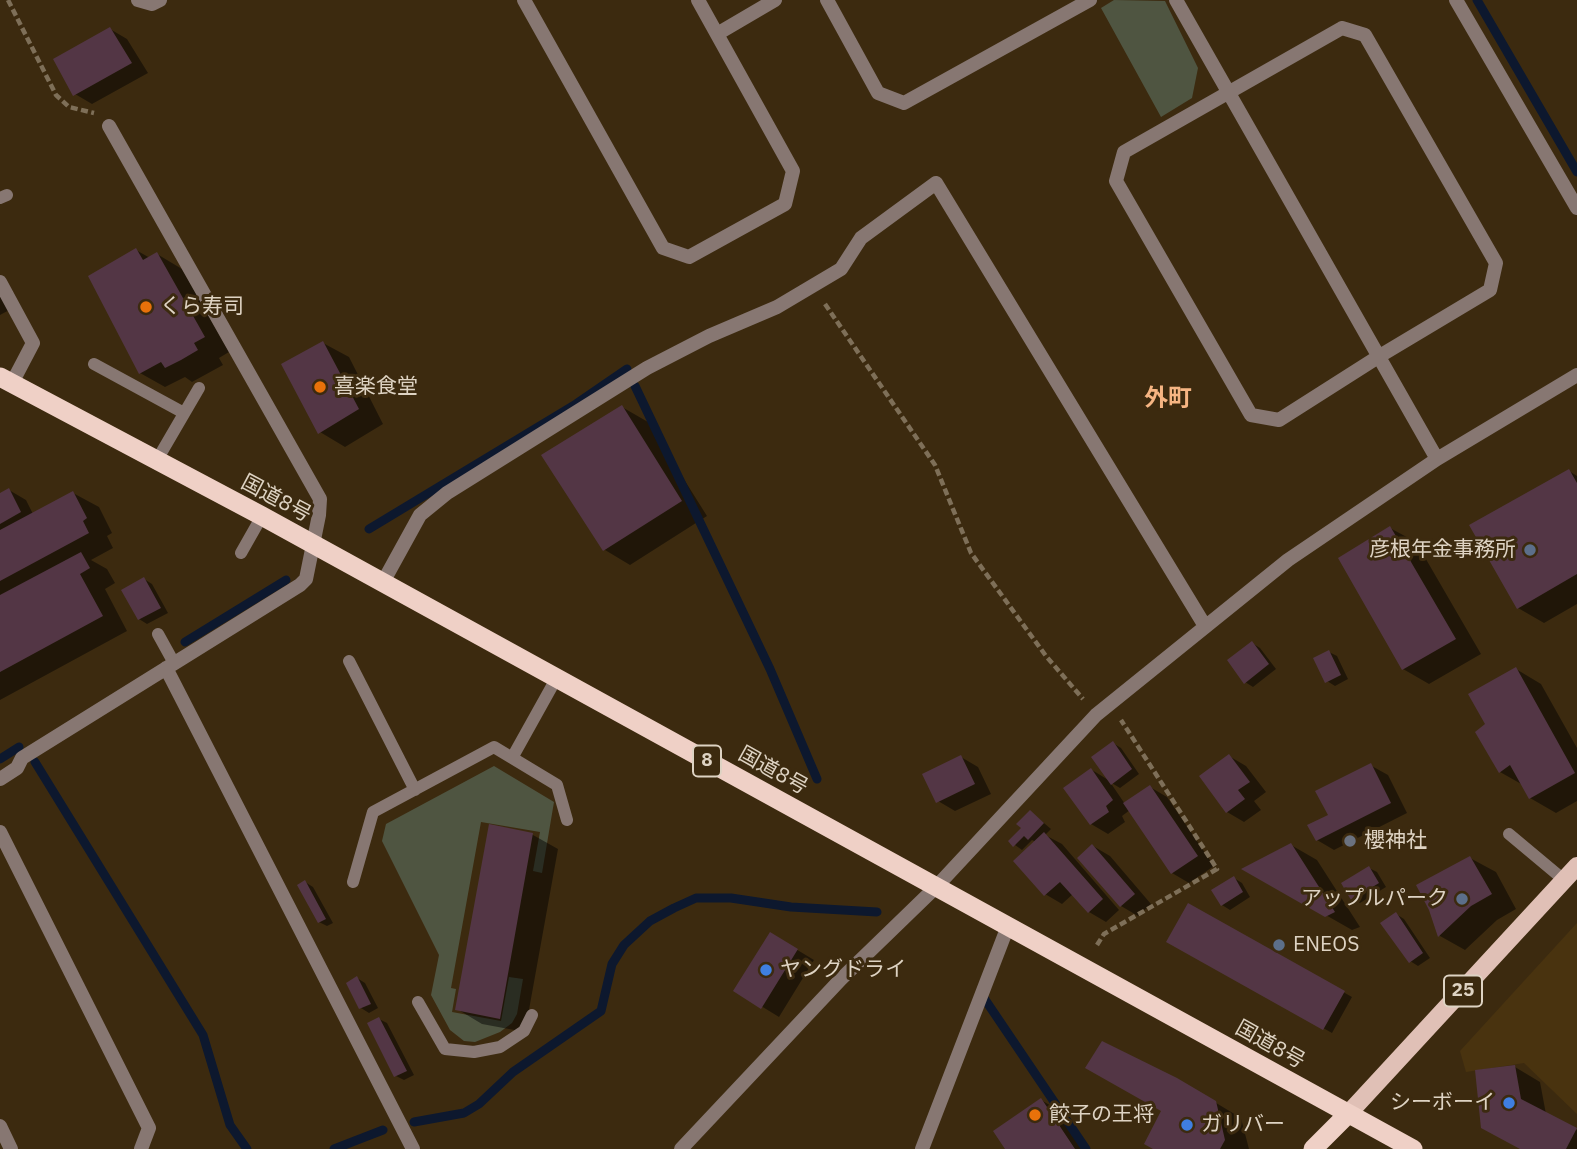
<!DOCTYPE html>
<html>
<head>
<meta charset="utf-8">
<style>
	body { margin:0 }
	canvas { display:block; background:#3c2a0f }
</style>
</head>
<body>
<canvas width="1577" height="1149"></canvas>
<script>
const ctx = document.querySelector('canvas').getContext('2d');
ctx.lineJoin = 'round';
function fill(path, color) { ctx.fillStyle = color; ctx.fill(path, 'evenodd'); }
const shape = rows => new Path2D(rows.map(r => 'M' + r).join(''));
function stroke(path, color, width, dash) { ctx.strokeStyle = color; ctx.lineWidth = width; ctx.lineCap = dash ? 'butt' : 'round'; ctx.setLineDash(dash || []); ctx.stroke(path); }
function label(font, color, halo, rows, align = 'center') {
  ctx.font = font + ' "IBM Plex Sans","Noto Sans JP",sans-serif'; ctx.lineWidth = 6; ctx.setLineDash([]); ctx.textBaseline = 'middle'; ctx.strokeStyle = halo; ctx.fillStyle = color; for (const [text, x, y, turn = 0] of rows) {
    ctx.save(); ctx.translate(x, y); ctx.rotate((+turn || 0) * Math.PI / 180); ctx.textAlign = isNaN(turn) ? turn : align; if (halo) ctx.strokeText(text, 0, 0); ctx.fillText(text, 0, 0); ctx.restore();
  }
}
const built = shape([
	[1577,923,1577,1114,1524,1063,1466,1072,1460,1051]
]);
const green = shape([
	[1114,0,1165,1,1198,68,1192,98,1161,117,1101,8],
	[494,766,554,802,542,873,533,871,540,832,481,822,451,988,456,989,452,1012,501,1021,509,977,523,979,517,1014,512,1023,500,1032,475,1042,464,1041,450,1030,431,995,439,955,382,841,386,824]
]);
const shadow = shape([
	[110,29,127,39,148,73,92,104,75,94],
	[136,250,150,258,157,254,182,269,229,352,219,358,223,365,192,382,185,377,165,387,140,373],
	[0,283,13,308,0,315],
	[323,343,349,357,383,424,345,447,320,432],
	[622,407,648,422,707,516,630,565,605,550,544,456],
	[1569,471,1577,476,1577,604,1544,623,1518,608],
	[9,490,26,500,33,514,73,493,99,507,112,533,107,536,113,548,91,560,107,569,115,583,105,589,127,631,0,700,0,495],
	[1390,528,1416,542,1481,654,1429,684,1403,669],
	[144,579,152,584,168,613,147,624,139,619],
	[1252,643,1260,648,1276,669,1253,687,1245,682],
	[1329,652,1337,656,1348,679,1335,686,1327,681],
	[1516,669,1541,684,1577,748,1577,801,1556,813,1530,798,1523,785,1500,772],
	[1113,743,1121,748,1139,774,1120,788,1110,782,1125,804,1150,787,1167,797,1214,866,1189,883,1172,873,1130,810,1122,816,1125,822,1108,834,1091,824,1092,770,1110,781],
	[1229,756,1246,766,1266,792,1254,801,1261,810,1244,822,1227,812],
	[961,757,978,767,991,794,955,811,938,801],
	[1370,765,1388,775,1407,813,1334,850,1317,840,1330,816],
	[1031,812,1051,829,1045,835,1062,844,1119,910,1106,922,1089,912,1073,894,1062,904,1045,894,1036,842,1032,840,1022,850,1015,845],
	[491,826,533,835,558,849,525,1032,482,1024,457,1009],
	[1291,845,1317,860,1360,927,1352,930,1245,869],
	[1093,846,1110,856,1151,904,1138,916,1121,906],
	[1470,858,1496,872,1516,909,1497,920,1465,950,1440,936,1431,909],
	[1369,868,1377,872,1386,887,1360,903,1352,899],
	[1234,878,1242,883,1250,897,1230,910,1222,905],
	[305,882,313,887,333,923,327,926,319,922],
	[1189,905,1352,997,1332,1033,1168,941],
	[1396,914,1404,919,1430,958,1418,966,1410,961],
	[771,934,814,960,779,1017,735,990],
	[357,978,365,983,378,1008,369,1013,361,1008],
	[379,1019,387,1023,414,1075,404,1080,396,1076],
	[1515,1067,1540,1082,1546,1114,1577,1130,1577,1149,1522,1149],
	[1203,1095,1241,1118,1249,1149,1157,1149],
	[1041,1100,1067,1115,1090,1149,1007,1149]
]);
const stream = shape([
	[1477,0,1577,172],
	[635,386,770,669,817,779],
	[369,529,576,404,627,369],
	[185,642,286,580],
	[0,759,19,747],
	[35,762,203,1035,230,1125,247,1149],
	[984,998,1086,1149],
	[414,1122,464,1113,479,1104,513,1072,601,1011,612,964,624,945,650,921,674,908,696,898,731,898,791,907,877,912],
	[334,1149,383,1130]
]);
const building = shape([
	[110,27,132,63,73,96,53,59],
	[136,248,143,260,157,252,205,337,194,343,198,350,181,360,165,368,161,362,139,374,88,276],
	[323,341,359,409,318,434,281,364],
	[622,405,682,501,603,551,541,455],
	[1569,469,1577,483,1577,574,1517,609,1469,525],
	[9,488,21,512,0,524,0,493],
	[73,491,87,518,83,521,89,533,0,581,0,530],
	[1390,526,1456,639,1402,670,1338,558],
	[81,552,90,568,80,574,103,616,0,672,0,595],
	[144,577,161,608,138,620,121,590],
	[1252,641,1269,664,1244,684,1227,660],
	[1329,650,1341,675,1325,683,1313,658],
	[1516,667,1575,773,1529,799,1510,765,1499,773,1475,732,1485,724,1468,694],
	[1113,741,1132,769,1111,785,1091,757],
	[1229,754,1250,782,1238,790,1245,799,1226,813,1199,776],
	[961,755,975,784,936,803,922,774],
	[1371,763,1391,803,1316,841,1307,825,1328,815,1315,791],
	[1091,768,1113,800,1106,806,1109,812,1090,825,1063,788],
	[1150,785,1198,856,1171,874,1123,803],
	[1030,810,1044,823,1028,840,1024,836,1013,847,1008,841,1021,828,1016,824],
	[489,824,533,833,500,1019,455,1010],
	[1044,832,1103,899,1088,913,1060,882,1044,896,1013,861],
	[1291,843,1335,912,1325,917,1241,869],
	[1092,844,1135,894,1120,907,1077,858],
	[1470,856,1492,894,1471,906,1438,937,1429,910,1416,885],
	[1369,866,1379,883,1351,900,1341,883],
	[1234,876,1243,892,1221,906,1211,890],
	[305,880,326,919,318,923,297,885],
	[1188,903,1345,991,1323,1030,1166,942],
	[1396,912,1423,953,1409,963,1380,923],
	[770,932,798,949,761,1009,733,991],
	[357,976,371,1004,359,1009,346,983],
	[379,1017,407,1071,394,1077,367,1023],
	[1102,1041,1177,1078,1216,1101,1225,1140,1220,1149,1153,1149,1144,1144,1161,1111,1085,1068],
	[1515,1065,1521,1099,1577,1128,1566,1149,1520,1149,1481,1128,1475,1070],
	[1041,1098,1075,1149,1005,1149,993,1131]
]);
const path = shape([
	[8,0,56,95,69,107,94,113],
	[825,304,935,465,971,553,1046,656,1083,699],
	[1097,945,1104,934,1217,869,1121,720]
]);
const service = shape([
	[0,198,7,195],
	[94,364,184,413],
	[157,460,199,388],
	[241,553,262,516],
	[158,634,174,663],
	[349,661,415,790],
	[512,758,556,679],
	[1509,834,1564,880],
	[353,882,373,812,494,747,557,785,567,820],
	[418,1002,445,1049,474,1052,500,1047,524,1031,532,1015]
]);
const minor = shape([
	[138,0,152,4,160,0],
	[524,0,663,248,689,257,785,204,793,171,698,0],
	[827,0,878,93,904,103,1090,0],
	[1176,0,1437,459],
	[1456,0,1577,208],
	[1342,28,1365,35,1496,263,1490,290,1378,357,1279,420,1251,415,1116,181,1124,152,1342,28],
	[717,34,775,0],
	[0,282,33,343,12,383],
	[382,584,420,515,447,493,647,368,709,336,777,307,841,269,861,238,936,183,1205,626],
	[166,668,413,1149],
	[0,779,17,768,22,758,300,585,306,579,319,515,320,499,109,126],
	[0,832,149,1128,141,1149],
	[0,1126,11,1149],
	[681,1149,841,979,937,886,1096,715,1288,560,1437,459,1577,375],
	[922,1149,1008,926]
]);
const primary = shape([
	[1348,1114,1577,866]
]);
const trunk = shape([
	[0,377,262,516,1413,1149],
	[1313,1149,1348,1114]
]);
const markers = [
	[146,307,7,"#e8710a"],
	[320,387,7,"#e8710a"],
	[1530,550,7,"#5c6f8a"],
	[1350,841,7,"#6b7280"],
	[1462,899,7,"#5c6f8a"],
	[1279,945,7,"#5c6f8a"],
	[766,970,7,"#3f7fe0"],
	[1509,1103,7,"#3f7fe0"],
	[1035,1115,7,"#e8710a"],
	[1187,1125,7,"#3f7fe0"]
];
const shields = [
	[707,761,28],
	[1463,991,38]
];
const shieldNames = [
	["8",707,761],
	["25",1463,991]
];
const poiNames = [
	["くら寿司",160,307],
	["喜楽食堂",334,387],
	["彦根年金事務所",1516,550,"right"],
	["櫻神社",1364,841],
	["アップルパーク",1448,899,"right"],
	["ENEOS",1293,945],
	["ヤングドライ",780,970],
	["シーボーイ",1495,1103,"right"],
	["餃子の王将",1049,1115],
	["ガリバー",1201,1125]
];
const streetNames = [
	["国道8号",276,499,28],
	["国道8号",773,771,29],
	["国道8号",1270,1045,29]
];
const quarterNames = [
	["外町",1168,399]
];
fill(built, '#49330f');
fill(green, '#4f5541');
fill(shadow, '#0007');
stroke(stream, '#0d182e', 9);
fill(building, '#533645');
stroke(path, '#7e6f58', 4.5, [7, 3.5]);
stroke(service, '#877772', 12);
stroke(minor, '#877772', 14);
stroke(primary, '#e0c0b6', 18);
stroke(trunk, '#efd0c6', 19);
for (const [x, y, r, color] of markers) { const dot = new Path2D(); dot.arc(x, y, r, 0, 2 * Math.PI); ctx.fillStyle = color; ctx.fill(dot); stroke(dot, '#3c2a0f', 2.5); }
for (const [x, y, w] of shields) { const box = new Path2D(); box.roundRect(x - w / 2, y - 15.5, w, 31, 5); ctx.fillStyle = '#3c2a0f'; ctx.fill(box); stroke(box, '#ded3c3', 2); }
label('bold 19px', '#ded3c3', null, shieldNames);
label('21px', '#ded3c3', '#3c2a0f', poiNames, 'left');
label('21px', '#ded3c3', '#3c2a0f', streetNames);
label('bold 24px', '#f6b583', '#3c2a0f', quarterNames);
</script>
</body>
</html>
